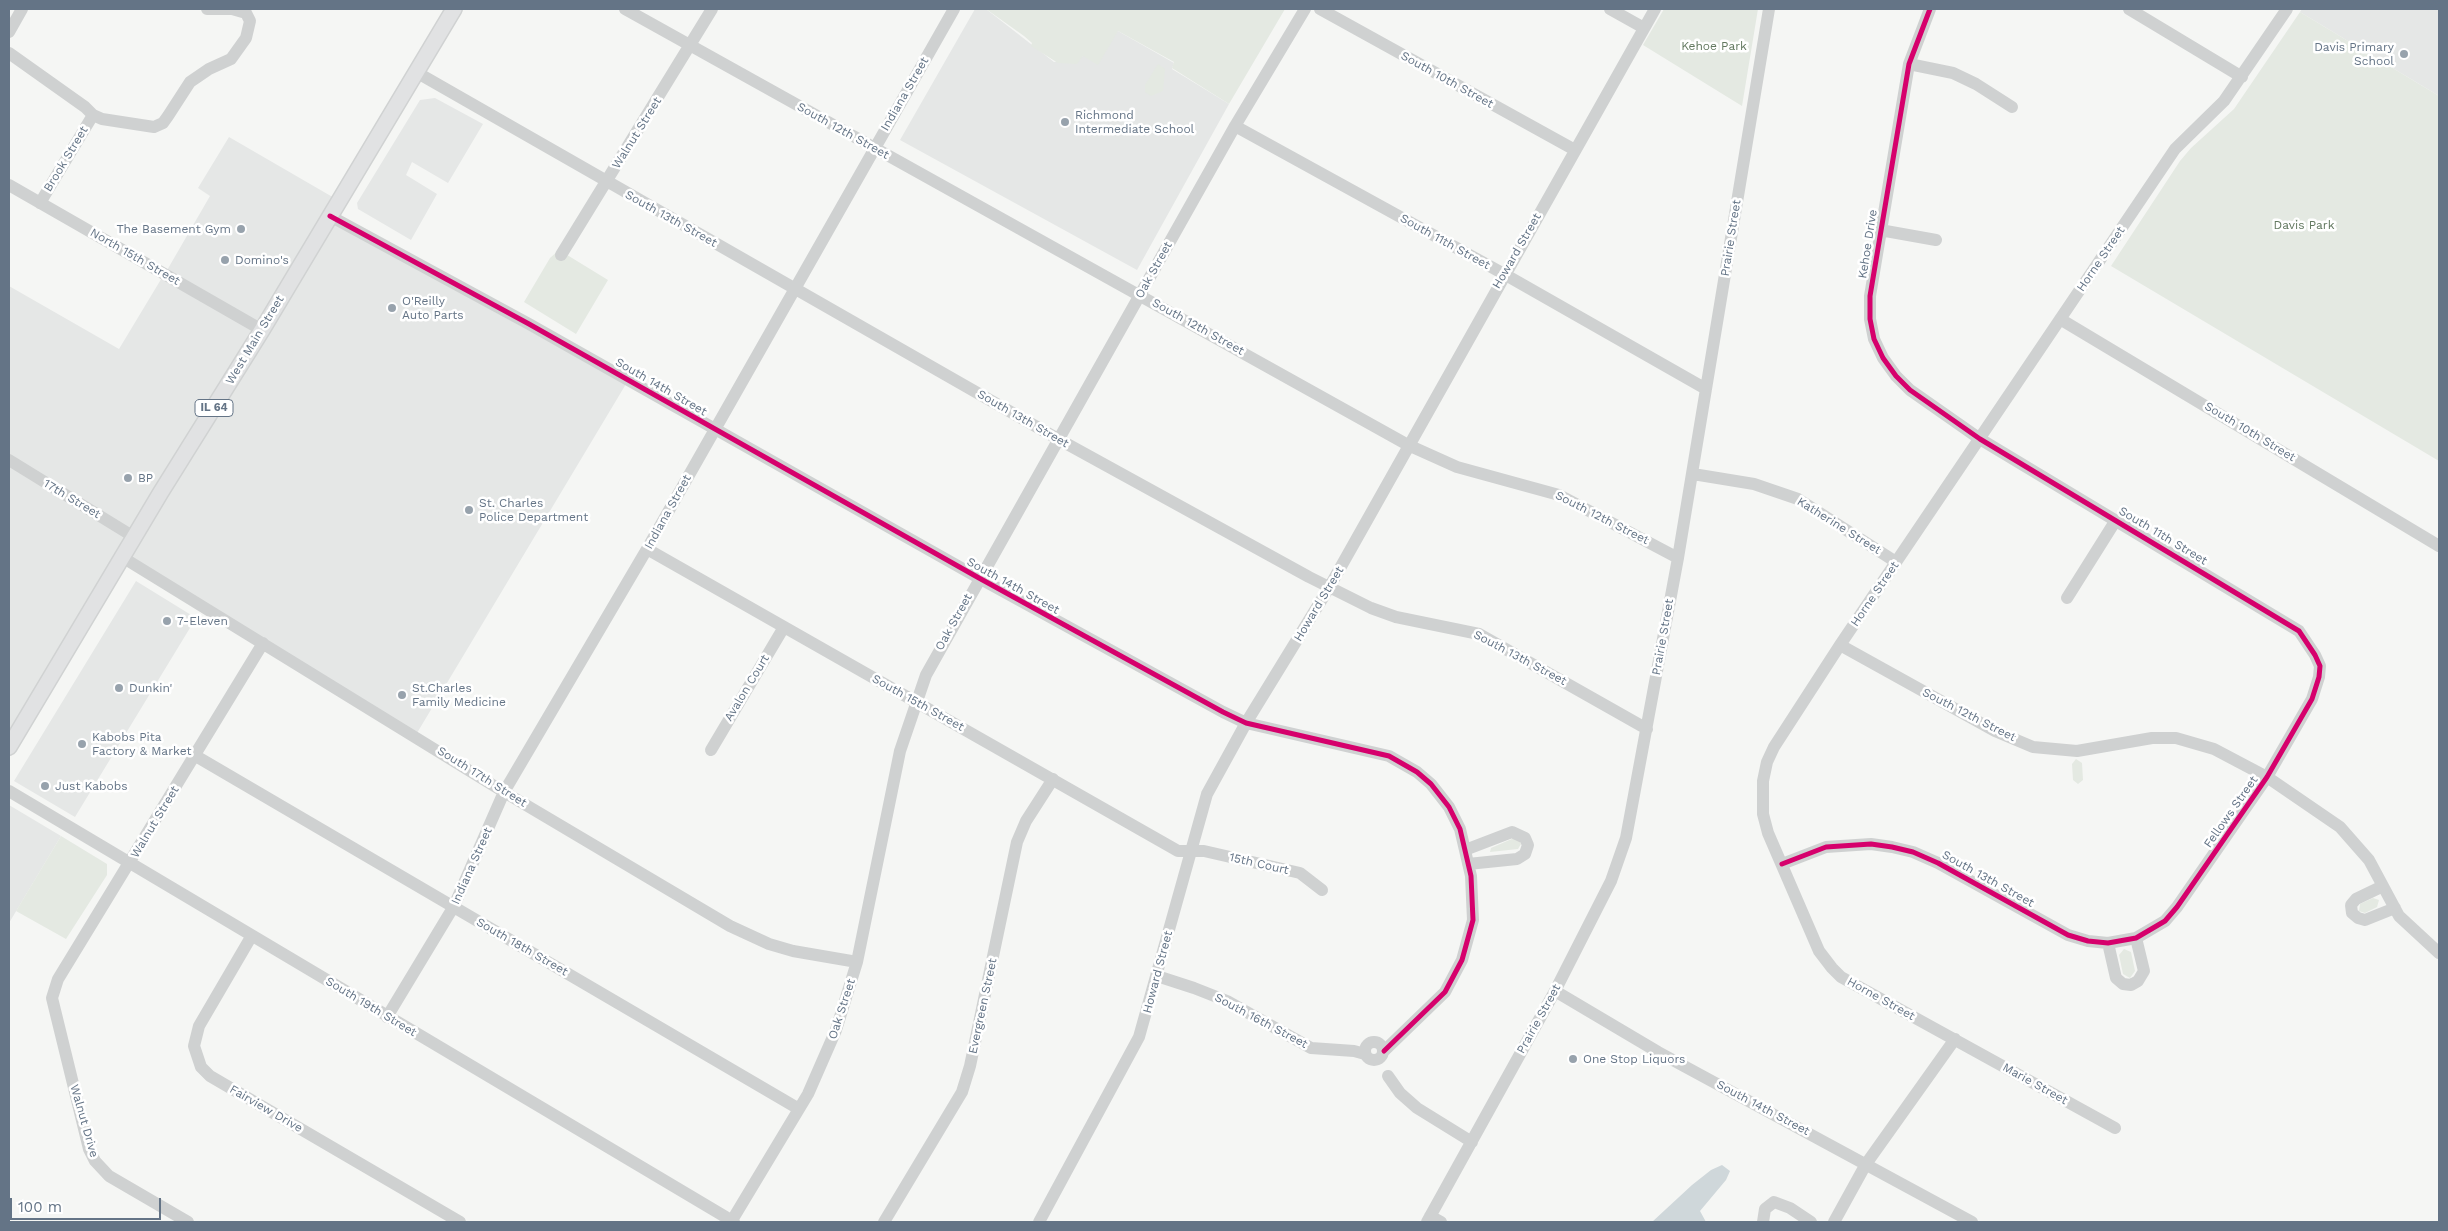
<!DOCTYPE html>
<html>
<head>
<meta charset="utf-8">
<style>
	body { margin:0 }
	#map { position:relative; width:2448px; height:1231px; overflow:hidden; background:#f5f6f4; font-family:"Work Sans",sans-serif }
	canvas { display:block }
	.frame { position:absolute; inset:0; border:10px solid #647486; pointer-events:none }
	.scale { position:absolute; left:10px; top:1198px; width:151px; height:22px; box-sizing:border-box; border:2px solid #647486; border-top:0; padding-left:6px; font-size:15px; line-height:18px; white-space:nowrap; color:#647486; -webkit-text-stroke:4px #fff; paint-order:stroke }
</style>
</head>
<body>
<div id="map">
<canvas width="2448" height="1231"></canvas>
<div class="frame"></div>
<div class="scale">100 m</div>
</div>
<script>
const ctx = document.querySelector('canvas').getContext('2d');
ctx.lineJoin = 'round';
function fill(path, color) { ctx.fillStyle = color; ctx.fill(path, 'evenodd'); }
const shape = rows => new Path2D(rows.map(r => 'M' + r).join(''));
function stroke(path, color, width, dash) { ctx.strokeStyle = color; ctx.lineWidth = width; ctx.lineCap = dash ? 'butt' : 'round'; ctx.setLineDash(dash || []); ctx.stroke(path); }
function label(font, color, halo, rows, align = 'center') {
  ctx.font = font + ' "Work Sans",sans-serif'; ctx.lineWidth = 5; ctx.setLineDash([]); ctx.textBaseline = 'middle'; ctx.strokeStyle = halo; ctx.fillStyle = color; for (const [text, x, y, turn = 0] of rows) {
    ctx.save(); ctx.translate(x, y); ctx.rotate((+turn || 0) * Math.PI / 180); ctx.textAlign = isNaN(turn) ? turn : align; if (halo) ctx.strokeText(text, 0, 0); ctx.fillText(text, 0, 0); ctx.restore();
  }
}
const built = shape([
	[975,9,986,9,1054,62,1083,56,1118,31,1174,63,1172,69,1229,104,1137,270,900,140],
	[2302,9,2439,9,2439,96,2300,12],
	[435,98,483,124,448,183,412,162,406,175,437,194,411,240,358,209,357,203,420,100],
	[229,137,336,199,260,327,166,272,210,196,198,188],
	[332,222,626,384,417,733,128,556],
	[163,276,258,331,133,533,9,457,9,286,119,349],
	[9,466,128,538,9,736],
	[136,581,196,618,75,817,14,781],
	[9,805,61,836,9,923]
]);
const green = shape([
	[986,9,1285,9,1229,104,1172,68,1174,62,1118,31,1098,65,1083,56,1077,64,1058,63,1031,46,1032,43,1024,36],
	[1664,9,1758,9,1742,106,1643,45],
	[2300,12,2439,96,2439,461,2111,266,2180,161,2191,148,2234,109],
	[1158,64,1165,69,1163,91,1151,96,1145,92,1145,85],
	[559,250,608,280,576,334,524,302,550,258],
	[2076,759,2082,763,2083,780,2078,784,2073,780,2072,764],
	[61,836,107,864,107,875,66,939,16,911],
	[1514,838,1518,839,1521,844,1518,849,1490,852,1491,848],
	[2373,898,2379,900,2377,907,2365,913,2359,911,2360,904],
	[2124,949,2131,952,2135,971,2130,978,2123,974,2119,955]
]);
const water = shape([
	[1722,1165,1730,1171,1726,1180,1700,1211,1706,1222,1652,1222,1692,1185,1711,1170]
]);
const minor = shape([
	[625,9,1408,445,1457,467,1559,495,1678,558],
	[1320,9,1575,150],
	[1610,9,1644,28],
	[2129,9,2242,77],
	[9,32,22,9],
	[9,53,85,107,93,115,102,119,154,127,163,123,168,116,190,82,209,69,231,59,246,38,250,21,246,13,232,9,207,9],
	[1909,64,1953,73,1976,84,2012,107],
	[416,72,1058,439,1309,577,1371,608,1396,617,1479,634,1647,729],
	[1235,126,1504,274,1706,389],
	[9,185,262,330],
	[40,203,93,115],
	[330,216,529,324,979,578,1223,712,1246,723,1389,756,1417,772,1431,784,1449,807,1460,829,1471,876,1473,920,1462,960,1445,992,1384,1051],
	[1880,230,1936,240],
	[561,255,712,9],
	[2060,319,2439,546],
	[9,460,134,537],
	[1693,474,1754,484,1798,499,1896,562],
	[647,549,1178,851,1204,851,1300,873,1322,890],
	[122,557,504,792,730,926,769,944,793,951,857,962],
	[2067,598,2116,520],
	[1840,645,1995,731,2033,747,2077,751,2152,738,2176,738,2214,749,2267,777,2340,827,2369,860,2399,916,2439,953],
	[711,750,784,627],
	[194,755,799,1109],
	[9,791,734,1222],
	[1465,850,1512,832,1525,838,1528,845,1525,854,1517,859,1468,864],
	[1782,864,1826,847,1871,844,1892,847,1913,852,1938,863,2068,935,2088,941,2108,943,2136,938,2165,921,2177,907,2267,777,2312,699,2319,677,2320,666,2315,655,2299,631,1980,439,1910,390,1896,376,1883,358,1874,339,1870,319,1870,296,1909,64,1930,9],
	[2383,886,2356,899,2351,905,2352,913,2358,918,2365,920,2395,908],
	[251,937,199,1026,194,1046,201,1067,210,1076,460,1222],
	[2108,943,2116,978,2123,984,2131,985,2138,981,2144,971,2136,938],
	[1157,976,1194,988,1227,1001,1311,1048,1354,1051,1365,1054],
	[1555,991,1658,1052,1972,1222],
	[387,1017,454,906,504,792,647,549,954,9],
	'1365 1051a9 9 0 1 1 18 0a9 9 0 1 1-18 0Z',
	[1388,1076,1400,1093,1417,1108,1472,1142],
	[2115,1128,1841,977,1832,968,1819,951,1768,833,1763,814,1763,781,1767,762,1774,747,1840,645,2175,149,2224,101,2287,9],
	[1430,1216,1441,1222],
	[188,1222,109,1176,95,1161,89,1149,52,998,58,979,263,643],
	[731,1222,808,1094,836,1030,857,962,900,751,926,675,1235,126,1305,9],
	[884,1222,962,1092,970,1066,1017,842,1026,821,1053,779],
	[1039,1222,1139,1037,1207,794,1246,723,1330,586,1655,9],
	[1427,1222,1555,991,1611,881,1626,838,1678,558,1769,9],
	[1763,1222,1765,1209,1774,1202,1790,1208,1811,1222],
	[1834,1222,1866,1164,1955,1039]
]);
const major = shape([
	[9,747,161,492,262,330,454,9]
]);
const cycleway = shape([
	[330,216,529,324,979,578,1223,712,1246,723,1389,756,1417,772,1431,784,1449,807,1460,829,1471,876,1473,920,1462,960,1445,992,1384,1051],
	[1782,864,1826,847,1871,844,1892,847,1913,852,1938,863,2068,935,2088,941,2108,943,2136,938,2165,921,2177,907,2267,777,2312,699,2319,677,2320,666,2315,655,2299,631,1980,439,1910,390,1896,376,1883,358,1874,339,1870,319,1870,296,1909,64,1930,9]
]);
const markers = [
	[2404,54,5,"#97a2ac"],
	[1065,122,5,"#97a2ac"],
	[241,229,5,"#97a2ac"],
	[225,260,5,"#97a2ac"],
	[392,308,5,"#97a2ac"],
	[128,478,5,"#97a2ac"],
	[469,510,5,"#97a2ac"],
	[167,621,5,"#97a2ac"],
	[119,688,5,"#97a2ac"],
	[402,695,5,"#97a2ac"],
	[82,744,5,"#97a2ac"],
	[45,786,5,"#97a2ac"],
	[1573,1059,5,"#97a2ac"]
];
const shields = [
	[214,408,38]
];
const shieldNames = [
	["IL 64",214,408]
];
const parkNames = [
	["Kehoe Park",1714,46],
	["Davis Park",2304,225]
];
const poiNames = [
	["Davis Primary",2394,47,"right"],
	["School",2394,61,"right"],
	["Richmond",1075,115],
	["Intermediate School",1075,129],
	["The Basement Gym",231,229,"right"],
	["Domino's",235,260],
	["O'Reilly",402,301],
	["Auto Parts",402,315],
	["BP",138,478],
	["St. Charles",479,503],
	["Police Department",479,517],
	["7-Eleven",177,621],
	["Dunkin'",129,688],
	["St.Charles",412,688],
	["Family Medicine",412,702],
	["Kabobs Pita",92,737],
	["Factory & Market",92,751],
	["Just Kabobs",55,786],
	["One Stop Liquors",1583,1059]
];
const streetNames = [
	["South 10th Street",1447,80,29],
	["Indiana Street",905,94,-60],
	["South 12th Street",843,131,29],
	["Walnut Street",637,133,-58],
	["Brook Street",66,159,-59],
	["South 13th Street",671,219,29],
	["Prairie Street",1731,238,-81],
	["South 11th Street",1445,242,29],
	["Kehoe Drive",1868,244,-81],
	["Howard Street",1517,251,-60],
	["North 15th Street",135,257,30],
	["Horne Street",2101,259,-56],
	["Oak Street",1154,270,-61],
	["South 12th Street",1198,327,29],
	["West Main Street",255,340,-59],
	["South 14th Street",661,387,30],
	["South 13th Street",1023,419,30],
	["South 10th Street",2250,432,31],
	["17th Street",72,499,31],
	["Indiana Street",668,512,-61],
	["South 12th Street",1602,518,27],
	["Katherine Street",1839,526,32],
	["South 11th Street",2163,536,31],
	["South 14th Street",1013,586,29],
	["Horne Street",1875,594,-56],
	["Howard Street",1319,604,-59],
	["Oak Street",954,622,-61],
	["Prairie Street",1663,637,-80],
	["South 13th Street",1520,658,28],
	["Avalon Court",747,688,-59],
	["South 15th Street",918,703,29],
	["South 12th Street",1969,715,27],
	["South 17th Street",482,777,32],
	["Fellows Street",2231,812,-55],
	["Walnut Street",155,822,-59],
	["15th Court",1259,864,13],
	["Indiana Street",472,866,-66],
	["South 13th Street",1988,879,29],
	["South 18th Street",522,947,30],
	["Howard Street",1158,972,-75],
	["Horne Street",1881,999,29],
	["Evergreen Street",983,1006,-78],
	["South 19th Street",371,1007,31],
	["Oak Street",842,1009,-72],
	["Prairie Street",1539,1019,-61],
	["South 16th Street",1261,1021,28],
	["Marie Street",2035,1084,29],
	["South 14th Street",1763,1108,28],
	["Fairview Drive",266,1109,30],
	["Walnut Drive",84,1121,74]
];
fill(built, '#e5e7e6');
fill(green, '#e4e9e2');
fill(water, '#cfd7da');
stroke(major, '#d0d2d2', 18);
stroke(minor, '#cfd1d1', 12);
stroke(major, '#e1e2e3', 15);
stroke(cycleway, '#d6006c', 5);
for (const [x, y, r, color] of markers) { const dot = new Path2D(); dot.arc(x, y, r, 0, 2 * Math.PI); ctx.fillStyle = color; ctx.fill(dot); stroke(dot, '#fff', 2); }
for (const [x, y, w] of shields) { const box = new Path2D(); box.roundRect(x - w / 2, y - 8.5, w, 17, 4); ctx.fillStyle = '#fff'; ctx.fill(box); stroke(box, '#647486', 1); }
label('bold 11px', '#647486', null, shieldNames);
label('12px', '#62785f', '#fff', parkNames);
label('12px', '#647486', '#fff', poiNames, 'left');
label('12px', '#647486', '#fff', streetNames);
</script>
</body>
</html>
